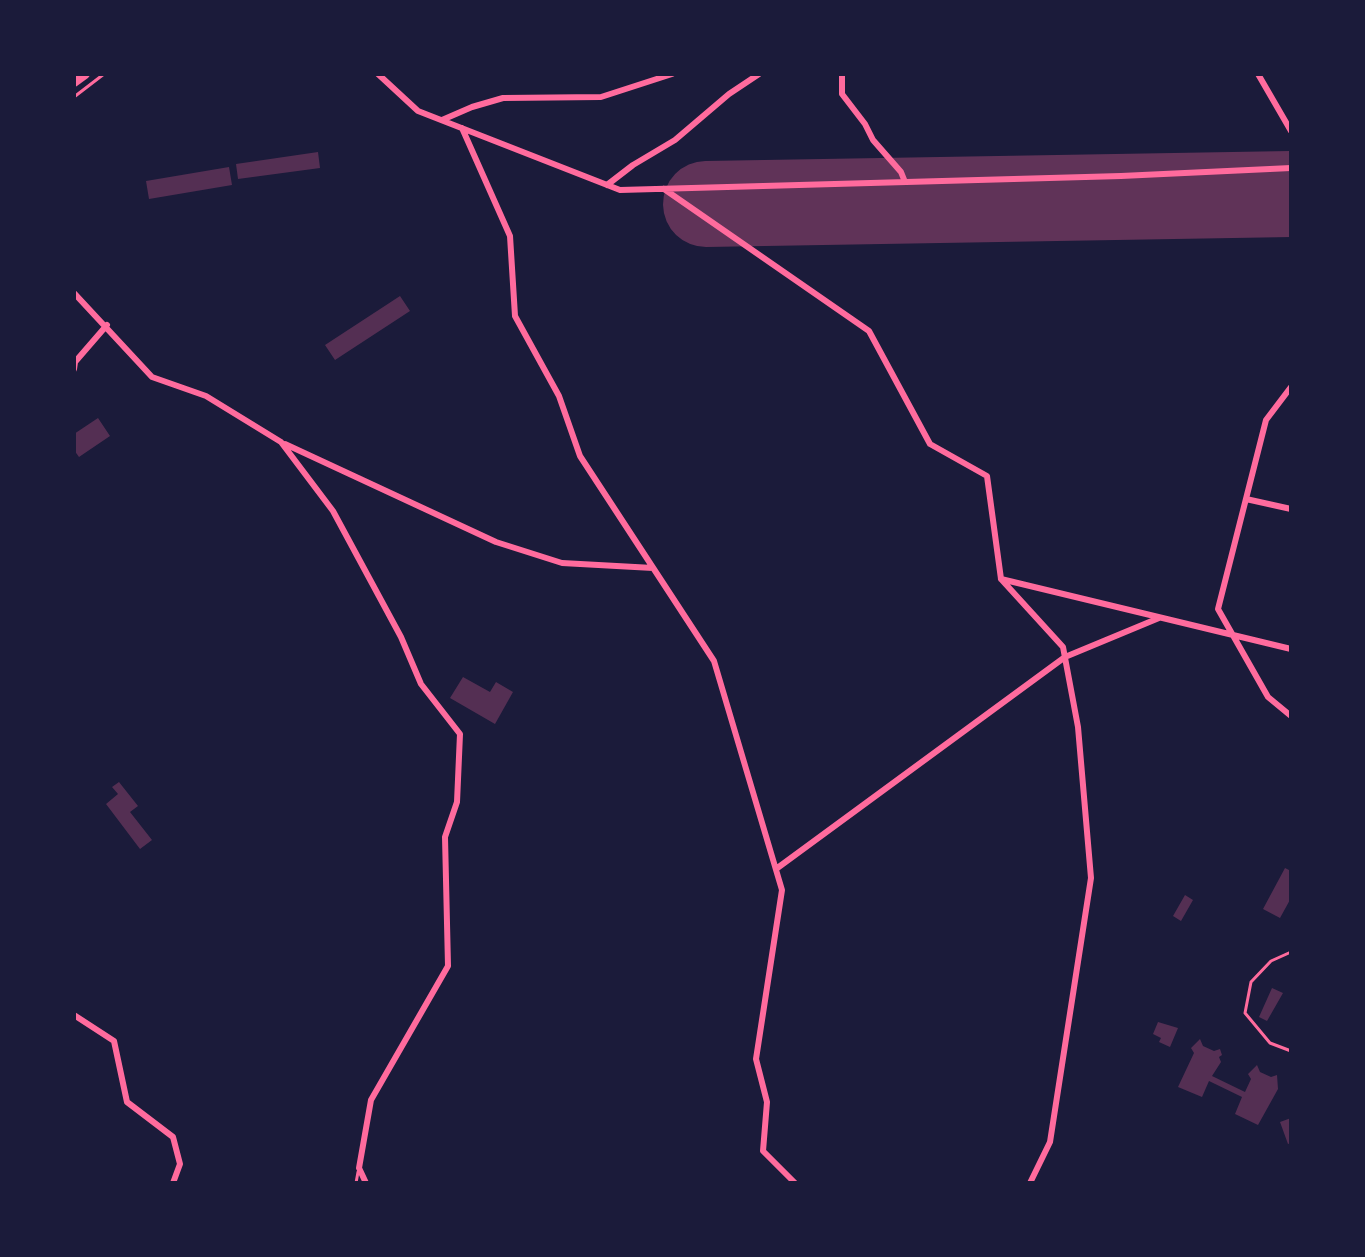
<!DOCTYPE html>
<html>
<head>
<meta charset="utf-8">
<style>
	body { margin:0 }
	#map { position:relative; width:1365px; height:1257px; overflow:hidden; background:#1b1b3a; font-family:Lato,sans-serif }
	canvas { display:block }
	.frame { position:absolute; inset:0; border:76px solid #1b1b3a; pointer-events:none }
</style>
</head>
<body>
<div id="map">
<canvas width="1365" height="1257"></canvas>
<div class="frame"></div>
</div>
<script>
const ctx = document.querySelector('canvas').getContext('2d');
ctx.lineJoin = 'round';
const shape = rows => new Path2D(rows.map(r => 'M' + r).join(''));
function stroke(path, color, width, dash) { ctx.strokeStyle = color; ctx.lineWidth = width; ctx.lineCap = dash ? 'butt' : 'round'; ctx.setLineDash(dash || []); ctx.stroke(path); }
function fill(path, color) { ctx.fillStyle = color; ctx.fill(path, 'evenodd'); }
const runway = shape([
	[706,204,1291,194]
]);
const building = shape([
	[318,152,320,168,238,179,236,164],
	[229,167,232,185,149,199,146,181],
	[400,296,410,311,335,360,325,345],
	[98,418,110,436,79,457,74,450,74,434],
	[463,677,490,692,496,682,513,692,495,724,450,698],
	[119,782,138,806,130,812,152,840,140,849,106,804,118,794,112,787],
	[1285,868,1291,871,1291,898,1280,918,1263,909],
	[1185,895,1193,900,1181,921,1173,916],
	[1272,988,1283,993,1267,1021,1259,1017],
	[1158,1022,1178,1028,1170,1047,1159,1042,1161,1038,1153,1034],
	[1200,1039,1203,1046,1214,1051,1220,1049,1222,1055,1219,1057,1221,1062,1212,1076,1245,1092,1251,1079,1248,1074,1257,1065,1260,1072,1271,1077,1277,1075,1278,1089,1258,1125,1235,1114,1242,1097,1209,1081,1202,1097,1178,1087,1194,1053,1191,1048],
	[1291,1118,1291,1143,1288,1144,1280,1122]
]);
const service = shape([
	[74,97,104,74],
	[1291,952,1271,961,1251,982,1245,1013,1270,1043,1291,1051],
	[356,1183,358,1172]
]);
const minor = shape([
	[378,74,418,111,620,190,1121,176,1291,168],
	[842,74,842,94,865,124,873,140,901,172,905,182],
	[1258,74,1291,131],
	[442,120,472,107,503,98,601,97,672,74],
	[462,128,510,236,515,316,559,396,580,456,714,661,782,890,756,1059,767,1102,763,1151,795,1183],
	[607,185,633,165,675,140,729,94,759,74],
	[664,189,869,331,930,444,987,476,1001,579,1291,649],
	[74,293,152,377,206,396,281,442,333,511,401,637,421,684,460,734,457,802,445,837,448,966,371,1100,359,1168,366,1183],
	[74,369,75,362,107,325],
	[1291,387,1266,420,1218,609,1268,697,1291,716],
	[285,444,496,542,562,563,653,568],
	[1246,499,1291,509],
	[1001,579,1063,647,1078,727,1091,878,1050,1142,1030,1183],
	[776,869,1065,657,1159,618],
	[74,1015,114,1041,127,1102,173,1137,180,1164,173,1183]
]);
const primary = shape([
	[74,82,85,74]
]);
stroke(runway, '#603358', 86);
fill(building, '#542f53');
stroke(service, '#ff6b9d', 3);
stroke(minor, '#ff6b9d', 6);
stroke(primary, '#ff6b9d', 10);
</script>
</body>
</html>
